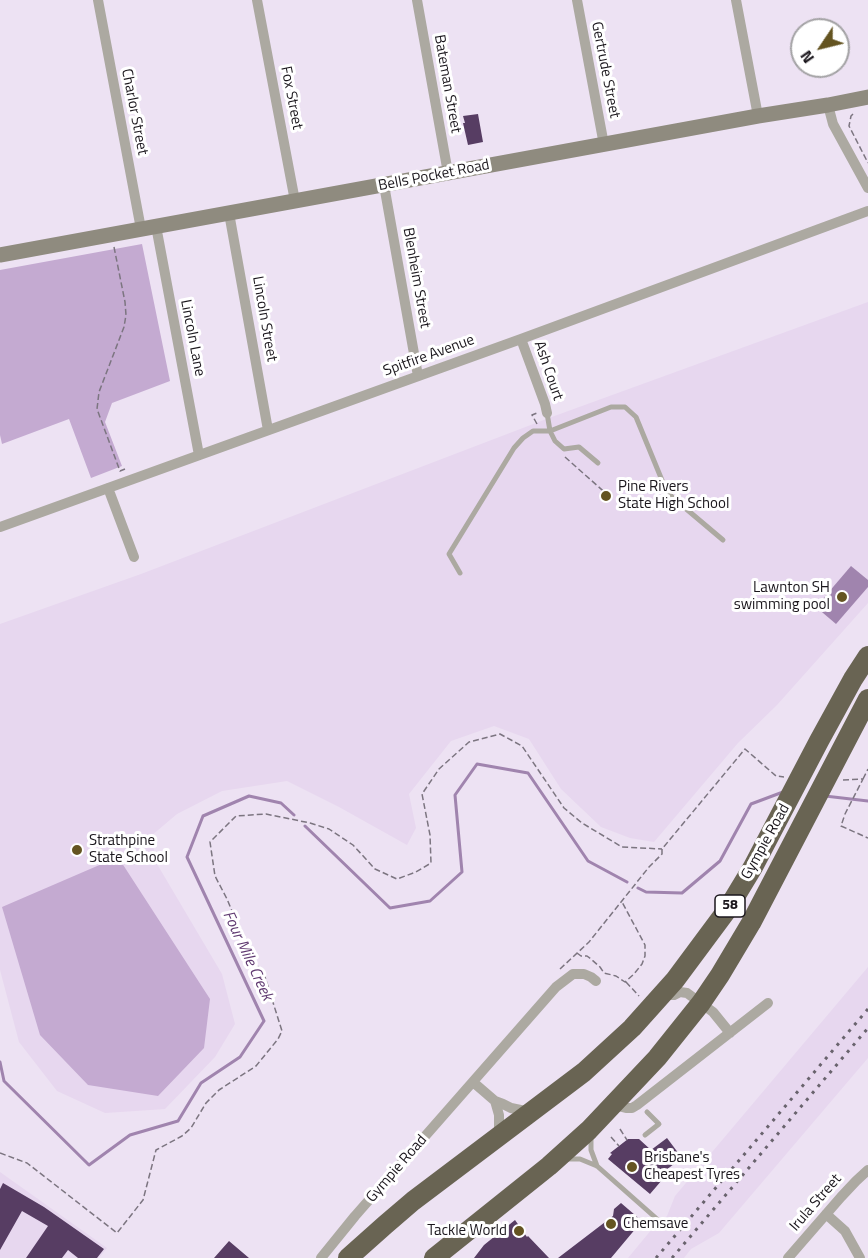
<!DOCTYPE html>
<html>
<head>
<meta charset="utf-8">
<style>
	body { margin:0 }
	#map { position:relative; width:868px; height:1258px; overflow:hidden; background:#ede2f3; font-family:"Titillium Web",sans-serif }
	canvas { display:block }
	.north { position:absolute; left:790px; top:18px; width:60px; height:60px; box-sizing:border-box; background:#fff; border:2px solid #a3a2a4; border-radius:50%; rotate:235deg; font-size:16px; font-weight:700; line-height:24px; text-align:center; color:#1a161c }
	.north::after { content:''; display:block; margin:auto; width:21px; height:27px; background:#645421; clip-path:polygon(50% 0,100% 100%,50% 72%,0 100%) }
</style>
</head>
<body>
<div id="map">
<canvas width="868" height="1258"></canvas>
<div class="north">N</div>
</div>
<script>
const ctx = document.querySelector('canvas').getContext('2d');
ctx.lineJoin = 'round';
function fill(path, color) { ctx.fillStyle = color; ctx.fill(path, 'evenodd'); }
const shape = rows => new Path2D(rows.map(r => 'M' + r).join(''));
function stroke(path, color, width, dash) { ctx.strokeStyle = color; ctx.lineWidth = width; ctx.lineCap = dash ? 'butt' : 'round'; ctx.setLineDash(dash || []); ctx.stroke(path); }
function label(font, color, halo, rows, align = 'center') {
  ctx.font = font + ' "Titillium Web",sans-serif'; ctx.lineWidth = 6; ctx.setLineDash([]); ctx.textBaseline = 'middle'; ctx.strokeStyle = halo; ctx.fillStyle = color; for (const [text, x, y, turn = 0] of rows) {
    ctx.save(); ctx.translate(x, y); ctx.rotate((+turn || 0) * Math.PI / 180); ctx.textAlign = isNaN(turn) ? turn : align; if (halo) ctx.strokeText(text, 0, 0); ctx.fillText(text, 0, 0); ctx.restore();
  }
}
const built = shape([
	[868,302,868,603,777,705,738,743,654,842,630,838,601,827,561,789,529,739,494,726,451,741,409,794,416,828,407,845,339,807,287,781,222,791,177,814,151,836,157,864,222,974,235,1024,215,1057,165,1109,105,1113,57,1091,19,1042,0,970,0,624,141,574,549,418],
	[868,967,868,1058,719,1233,691,1249,684,1258,628,1258,652,1229,667,1216,675,1196],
	[0,1172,107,1248,99,1258,0,1258]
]);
const green = shape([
	[142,244,170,381,112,403,105,422,122,466,91,478,69,419,2,444,0,435,0,270],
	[118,857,210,999,204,1048,158,1096,88,1085,40,1035,2,907]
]);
const water = shape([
	[851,566,868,580,868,587,836,624,816,607]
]);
const stream = shape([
	[825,796,868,801],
	[305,826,390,908,430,901,462,872,455,795,477,764,528,773,588,861,627,882],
	[638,888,646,892,682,893,720,861,751,804,783,792],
	[0,1062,4,1081,89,1165,130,1135,178,1121,201,1083,240,1057,264,1021,187,857,203,816,249,796,281,803,294,815]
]);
const building = shape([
	[478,114,483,142,468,145,463,123,465,123,463,116],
	[667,1138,682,1158,658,1176,662,1180,650,1194,608,1159,612,1154,610,1153,628,1139,639,1139,651,1150],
	[3,1183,44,1207,104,1249,97,1258,78,1258,68,1250,62,1258,26,1258,48,1226,22,1211,0,1250,0,1189],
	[621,1203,642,1221,611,1258,558,1258,613,1216,614,1209],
	[515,1220,527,1237,528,1236,549,1258,474,1258,484,1245],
	[229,1241,249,1258,214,1258]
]);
const path = shape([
	[853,114,851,116,849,126,868,163],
	[114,247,125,302,126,315,124,327,99,392,97,409,120,471,125,469],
	[537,424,532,415,537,413],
	[565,457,610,497],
	[863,779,868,769],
	[843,780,863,779,845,814,841,826,868,838],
	[577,953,581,956,587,956,591,959,600,967,604,973,616,976,625,982,634,974,642,964,645,956,645,945,622,902],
	[560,969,589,942,649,867,662,854,662,849,745,749,776,776,784,777],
	[626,982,639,996],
	[620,1129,627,1140],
	[611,1137,619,1146],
	[0,1153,27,1163,117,1233,143,1200,156,1150,182,1136,191,1128,206,1103,219,1090,256,1066,278,1039,282,1031,265,977,249,952,227,899,215,876,210,842,236,816,266,814,310,823,329,829,353,845,375,869,397,879,416,872,431,863,430,835,422,794,439,769,469,742,500,734,522,746,564,808,582,823,622,847,662,849]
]);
const lane = shape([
	[547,413,550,431,555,441,564,449,579,447,598,463],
	[460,573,449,554,514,448,523,438,533,431,550,431,611,407,625,407,636,417,666,490,672,497,723,540],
	[645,1135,659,1124,647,1112],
	[591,1137,591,1150,597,1166],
	[565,1159,580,1159,597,1166,657,1219]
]);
const street = shape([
	[98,0,141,229],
	[257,0,295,201],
	[417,0,448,173],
	[577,0,604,145],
	[736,0,758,116],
	[828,105,833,124,868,188],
	[384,185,418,376],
	[229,213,268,430],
	[156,226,199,455],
	[521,339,545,404,547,413],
	[108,488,134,557],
	[0,527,521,339,868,211],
	[663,995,674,995,680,992,687,993,713,1012,730,1033],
	[473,1082,495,1101,503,1104,511,1108,530,1112],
	[495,1101,499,1115,499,1136],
	[614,1105,626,1108,632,1108,637,1105,768,1003],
	[826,1214,845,1231,860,1258],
	[321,1258,355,1216,556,987,573,974,584,974,591,977,596,981],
	[788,1258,841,1197,856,1181,868,1170]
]);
const secondary = shape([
	[0,255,758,116,828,105,868,97]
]);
const highway = shape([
	[348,1258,385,1225,413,1201,584,1072,632,1028,675,980,727,910,753,867,819,741,853,679,868,656],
	[434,1258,549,1166,589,1130,657,1058,701,1003,720,975,751,923,868,699]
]);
const rail = shape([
	[656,1258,868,1009],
	[672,1258,868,1028]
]);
const markers = [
	[606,496,6,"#645421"],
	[842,597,6,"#645421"],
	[77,850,6,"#645421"],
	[632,1167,6,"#645421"],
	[611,1224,6,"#645421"],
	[519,1231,6,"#645421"]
];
const shields = [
	[730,906,30]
];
const shieldNames = [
	["58",730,906]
];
const streetNames = [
	["Gertrude Street",605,70,79],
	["Bateman Street",447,84,80],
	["Fox Street",291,98,79],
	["Charlor Street",134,112,79],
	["Bells Pocket Road",434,176,-11],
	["Blenheim Street",416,278,80],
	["Lincoln Street",264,319,80],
	["Lincoln Lane",192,338,79],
	["Spitfire Avenue",429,356,-20],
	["Ash Court",548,371,71],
	["Gympie Road",766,842,-61],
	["Gympie Road",397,1169,-49],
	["Irula Street",816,1203,-49]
];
const poiNames = [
	["Pine Rivers",618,487],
	["State High School",618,504],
	["Lawnton SH",830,588,"right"],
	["swimming pool",830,605,"right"],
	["Strathpine",89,841],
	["State School",89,858],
	["Brisbane's",644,1158],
	["Cheapest Tyres",644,1175],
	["Chemsave",623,1224],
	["Tackle World",507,1231,"right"]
];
const waterNames = [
	["Four Mile Creek",247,956,65]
];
fill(built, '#e7d7ef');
fill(green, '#c4aad1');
fill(water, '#a084ae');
stroke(stream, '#a084ae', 3);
fill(building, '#573d63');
stroke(path, '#7c7580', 1.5, [6, 3]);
stroke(lane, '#aca9a1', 5);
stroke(street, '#aca9a1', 10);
stroke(secondary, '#8f8b7f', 15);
stroke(highway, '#696453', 20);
stroke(rail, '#69636d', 3, [3, 6]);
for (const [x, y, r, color] of markers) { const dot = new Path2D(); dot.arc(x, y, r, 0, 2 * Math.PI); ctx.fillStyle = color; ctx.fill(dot); stroke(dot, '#fff', 2); }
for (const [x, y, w] of shields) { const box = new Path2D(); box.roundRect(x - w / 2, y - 11, w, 22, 4.5); ctx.fillStyle = '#fff'; ctx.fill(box); stroke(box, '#1a161c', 1.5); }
label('bold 14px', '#1a161c', null, shieldNames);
label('15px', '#1a161c', '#fff', streetNames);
label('15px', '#1a161c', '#fff', poiNames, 'left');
label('italic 16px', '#603a71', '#fff', waterNames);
</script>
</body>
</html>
